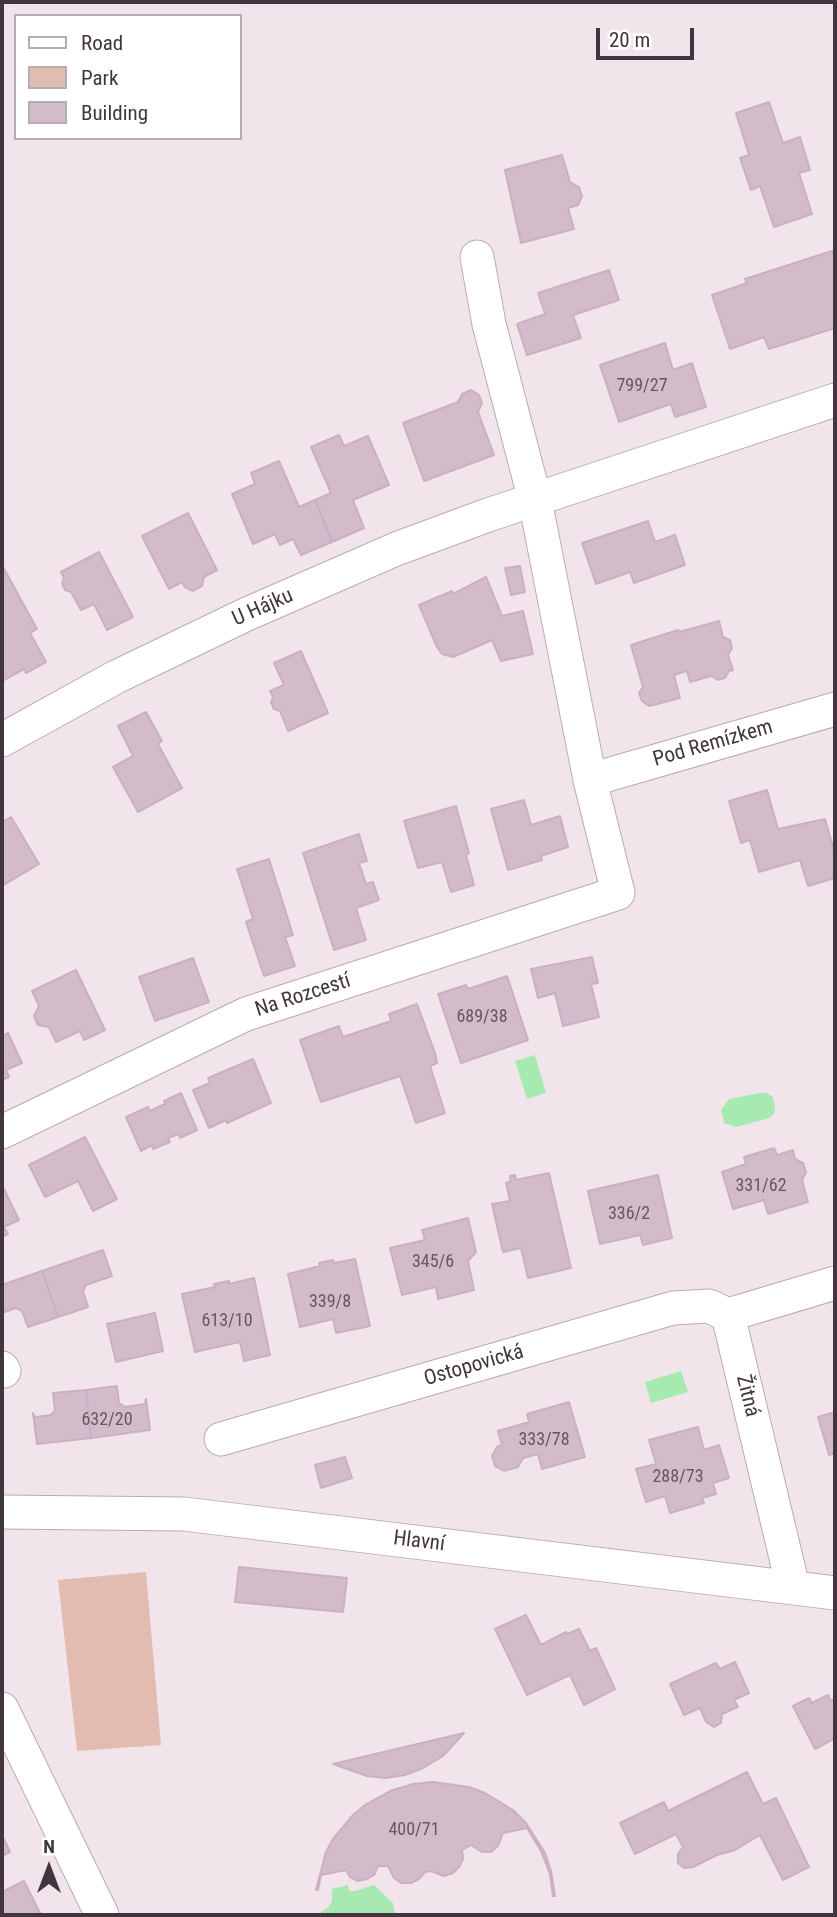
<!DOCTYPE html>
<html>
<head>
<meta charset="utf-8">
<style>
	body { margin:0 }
	#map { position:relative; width:837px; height:1917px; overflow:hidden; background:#f1e5eb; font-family:"Roboto Condensed",sans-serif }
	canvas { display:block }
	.frame { position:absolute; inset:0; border:4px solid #43353e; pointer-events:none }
	.legend { position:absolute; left:14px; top:14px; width:228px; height:126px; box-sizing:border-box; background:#fff; border:2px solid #b4aeb2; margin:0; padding:9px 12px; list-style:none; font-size:21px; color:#43353e }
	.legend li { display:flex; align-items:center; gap:14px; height:35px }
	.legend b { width:35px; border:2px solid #b4aeb2 }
	.north { position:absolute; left:14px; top:1833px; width:70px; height:70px; -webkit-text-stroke:5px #fff; paint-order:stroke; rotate:0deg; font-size:19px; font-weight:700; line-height:28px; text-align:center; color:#43353e }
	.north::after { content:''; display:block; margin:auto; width:24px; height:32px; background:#43353e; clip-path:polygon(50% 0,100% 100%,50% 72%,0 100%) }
	.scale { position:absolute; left:596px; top:28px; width:98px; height:32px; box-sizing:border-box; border:4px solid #43353e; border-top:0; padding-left:9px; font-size:21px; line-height:24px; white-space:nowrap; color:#43353e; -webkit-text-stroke:5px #fff; paint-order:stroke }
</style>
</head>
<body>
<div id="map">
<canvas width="837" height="1917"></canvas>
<div class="frame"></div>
<ul class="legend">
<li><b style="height:9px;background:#fff"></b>Road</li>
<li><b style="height:19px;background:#e2bcb1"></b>Park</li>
<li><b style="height:19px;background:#d2bcc9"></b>Building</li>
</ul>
<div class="north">N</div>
<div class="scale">20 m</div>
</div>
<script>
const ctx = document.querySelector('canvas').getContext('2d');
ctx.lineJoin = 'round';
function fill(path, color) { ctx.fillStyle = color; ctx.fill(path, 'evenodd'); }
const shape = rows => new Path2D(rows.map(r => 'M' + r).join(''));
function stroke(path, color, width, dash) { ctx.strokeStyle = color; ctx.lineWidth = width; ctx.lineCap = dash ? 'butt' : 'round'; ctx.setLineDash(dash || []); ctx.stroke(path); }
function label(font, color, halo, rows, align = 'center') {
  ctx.font = font + ' "Roboto Condensed",sans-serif'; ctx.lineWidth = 5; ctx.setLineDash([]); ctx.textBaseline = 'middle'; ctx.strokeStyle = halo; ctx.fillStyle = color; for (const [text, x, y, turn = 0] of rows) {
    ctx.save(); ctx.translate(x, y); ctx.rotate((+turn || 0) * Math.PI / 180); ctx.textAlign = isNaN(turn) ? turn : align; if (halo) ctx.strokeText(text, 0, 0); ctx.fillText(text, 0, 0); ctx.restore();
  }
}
const green = shape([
	[146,1572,161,1745,77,1751,58,1580]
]);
const water = shape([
	[535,1055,546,1093,527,1099,515,1061],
	[760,1093,767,1093,773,1097,775,1108,774,1114,769,1118,736,1127,724,1123,721,1110,729,1099],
	[681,1371,688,1392,651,1403,645,1382],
	[348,1885,349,1891,355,1891,374,1885,393,1903,395,1915,322,1915,321,1912,328,1908,332,1901,332,1889]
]);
const building = shape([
	[769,102,783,143,800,137,810,170,799,173,812,214,774,227,760,186,751,190,740,158,749,155,736,113,769,102],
	[562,155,570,182,579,187,582,196,578,205,568,208,574,229,521,243,505,170,562,155],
	[832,251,835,260,835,328,769,349,764,337,730,349,712,295,747,283,745,279,832,251],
	[609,270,619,300,573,315,581,338,527,355,517,324,545,314,538,293,609,270],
	[665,343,673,370,692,363,706,407,675,417,671,404,619,422,600,365,665,343],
	[471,390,479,395,482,403,478,412,494,455,424,481,403,423,458,402,462,394,471,390],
	[339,435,344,446,368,436,389,485,353,500,364,528,332,542,315,500,331,493,311,447,339,435],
	[279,461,299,507,315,500,332,542,301,555,293,539,280,545,275,534,253,544,232,494,255,484,251,473,279,461],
	[188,513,217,570,204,577,202,586,193,591,185,587,182,582,169,589,142,536,188,513],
	[648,521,655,542,675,535,685,565,634,583,630,572,596,584,582,543,648,521],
	[99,552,133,617,107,630,94,604,81,610,71,592,65,590,62,583,64,578,61,572,99,552],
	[2,565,37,629,30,633,46,662,26,673,24,669,2,681,2,565],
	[520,566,525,592,511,595,505,568,520,566],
	[486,577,502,616,523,611,533,654,501,661,492,640,453,657,442,654,437,647,419,605,452,591,453,594,486,577],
	[719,621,723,637,730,640,732,648,728,655,733,670,729,671,725,678,718,680,711,676,690,682,687,671,674,675,680,698,649,706,642,701,639,693,643,687,631,645,678,630,679,632,719,621],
	[301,651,328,713,288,731,280,711,274,709,271,702,273,697,270,691,284,685,274,663,301,651],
	[146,712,162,741,158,744,182,788,138,812,113,767,133,756,118,726,146,712],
	[767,790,778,829,825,819,835,854,835,878,808,886,800,860,759,872,750,840,741,843,729,801,767,790],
	[524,800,531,825,560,816,568,847,541,856,542,860,508,870,491,809,524,800],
	[456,806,469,853,466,855,474,885,451,892,442,862,418,868,404,821,456,806],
	[11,817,39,864,2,886,2,822,11,817],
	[359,834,367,861,359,863,366,884,373,882,379,900,356,908,366,940,334,950,303,853,359,834],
	[269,859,293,935,285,937,295,966,264,976,246,922,253,919,237,869,269,859],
	[592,957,598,983,591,984,599,1017,563,1026,555,993,538,998,531,969,592,957],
	[193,958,209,1002,155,1021,139,977,193,958],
	[76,970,105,1030,84,1040,80,1031,56,1042,49,1027,38,1025,34,1016,39,1006,32,991,76,970],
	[507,976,528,1040,461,1063,438,994,466,985,468,989,507,976],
	[417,1004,435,1053,437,1063,430,1066,445,1113,416,1123,400,1076,321,1102,300,1040,339,1026,343,1037,391,1021,389,1014,417,1004],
	[8,1033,22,1063,6,1070,9,1077,2,1080,2,1036,8,1033],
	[253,1059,271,1103,227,1123,226,1120,209,1128,193,1090,210,1083,208,1078,253,1059],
	[181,1093,197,1130,180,1138,179,1134,168,1138,170,1142,153,1149,152,1145,141,1151,126,1117,148,1107,150,1111,165,1104,164,1101,181,1093],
	[85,1137,117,1199,93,1211,78,1181,45,1197,29,1165,85,1137],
	[774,1148,777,1155,793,1150,795,1159,803,1163,806,1172,802,1180,808,1202,768,1214,764,1200,733,1209,722,1172,746,1164,744,1157,774,1148],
	[549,1173,571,1268,528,1278,521,1248,503,1252,492,1204,510,1201,506,1183,511,1181,510,1176,515,1175,516,1180,549,1173],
	[658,1175,672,1238,643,1245,640,1235,600,1244,588,1191,658,1175],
	[2,1185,19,1220,4,1227,8,1234,2,1237,2,1185],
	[468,1218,476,1252,468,1261,474,1290,438,1299,436,1287,402,1295,390,1248,425,1240,422,1230,468,1218],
	[103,1250,112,1276,86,1285,83,1291,88,1307,58,1317,42,1271,103,1250],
	[355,1259,370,1326,336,1333,333,1319,300,1327,288,1274,320,1266,319,1263,333,1260,334,1263,355,1259],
	[42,1271,58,1317,28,1327,22,1311,16,1308,2,1313,2,1285,42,1271],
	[254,1278,270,1355,244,1361,240,1342,195,1352,182,1294,215,1287,214,1284,229,1281,229,1284,254,1278],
	[155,1313,163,1351,116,1362,107,1324,155,1313],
	[117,1386,119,1403,125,1407,145,1404,146,1399,150,1430,91,1438,86,1390,117,1386],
	[86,1390,91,1438,37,1444,33,1413,35,1417,51,1415,55,1410,53,1393,86,1390],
	[569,1402,585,1457,542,1469,538,1454,523,1458,518,1467,504,1471,495,1466,492,1456,497,1447,502,1445,498,1431,529,1422,527,1414,569,1402],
	[835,1412,835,1453,829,1455,818,1417,835,1412],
	[698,1427,704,1450,719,1445,729,1478,713,1483,716,1494,702,1498,704,1503,670,1513,665,1496,646,1502,636,1469,656,1464,649,1440,698,1427],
	[345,1457,352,1478,321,1488,315,1465,345,1457],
	[239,1567,347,1578,343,1612,235,1602,239,1567],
	[526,1615,541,1645,566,1632,567,1634,579,1629,590,1651,596,1648,615,1689,584,1705,570,1675,527,1695,495,1629,526,1615],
	[735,1662,749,1693,734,1700,738,1707,722,1714,721,1723,714,1727,706,1722,700,1708,684,1715,670,1684,716,1663,720,1669,735,1662],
	[828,1695,831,1701,835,1699,835,1738,815,1749,793,1706,809,1698,812,1703,828,1695],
	[464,1733,443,1756,423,1768,405,1775,386,1778,367,1776,333,1764,464,1733],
	[747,1772,763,1804,776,1798,809,1867,783,1880,760,1835,735,1850,717,1855,693,1867,684,1868,678,1863,678,1854,683,1847,676,1834,635,1854,620,1823,664,1802,668,1811,747,1772],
	[433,1782,469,1787,485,1793,513,1810,526,1823,545,1853,551,1871,555,1896,553,1896,550,1874,541,1851,527,1828,503,1833,498,1846,491,1852,482,1852,471,1845,462,1850,463,1859,459,1867,453,1873,444,1876,431,1871,425,1872,419,1879,411,1883,401,1883,394,1878,388,1866,378,1866,374,1875,367,1879,358,1881,350,1877,346,1870,321,1875,318,1890,316,1890,326,1852,333,1839,353,1815,365,1805,390,1791,413,1784,433,1782],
	[2,1835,10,1852,2,1856,2,1835],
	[24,1881,41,1915,2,1915,2,1892,24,1881]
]);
const minor = shape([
	[2,740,116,677,247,614,396,549,488,515,835,400],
	[590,780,835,709],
	[2,1132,246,1014,618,893,590,780,535,500,489,324,477,257],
	[2,1368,4,1371],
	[221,1439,673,1308,709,1306,728,1315],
	[2,1512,184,1514,835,1593],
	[793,1587,728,1315,835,1283],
	[2,1709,102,1915]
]);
const numberNames = [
	["799/27",642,386],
	["689/38",482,1017],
	["331/62",761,1186],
	["336/2",629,1214],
	["345/6",433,1262],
	["339/8",330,1302],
	["613/10",227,1321],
	["632/20",107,1420],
	["333/78",544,1440],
	["288/73",678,1477],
	["400/71",414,1830]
];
const streetNames = [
	["U Hájku",263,608,-24],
	["Pod Remízkem",713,744,-16],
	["Na Rozcestí",303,996,-18],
	["Ostopovická",474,1366,-16],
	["Žitná",747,1396,76],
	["Hlavní",419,1542,7]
];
fill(green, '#e2bcb1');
fill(water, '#a6eab2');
fill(building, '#d2bcc9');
stroke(building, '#ccafc1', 2);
stroke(minor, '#bca9b4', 35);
stroke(minor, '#fff', 33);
label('18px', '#675761', null, numberNames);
label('21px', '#43353e', '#fff', streetNames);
</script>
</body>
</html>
